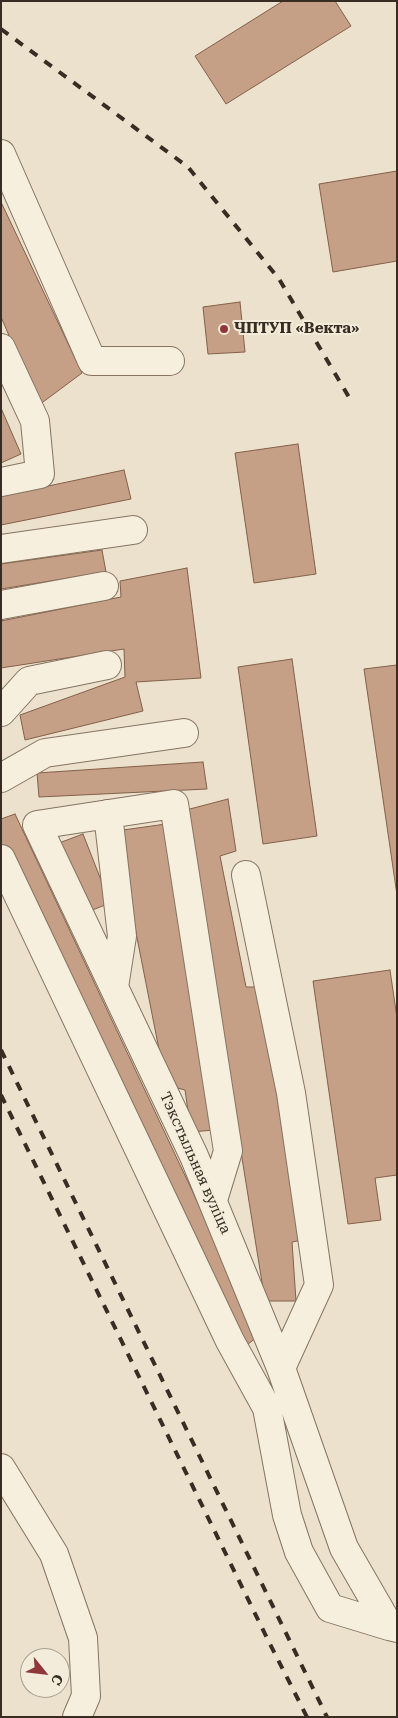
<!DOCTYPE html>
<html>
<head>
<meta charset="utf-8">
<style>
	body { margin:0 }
	#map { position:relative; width:398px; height:1718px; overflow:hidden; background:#ebe1cc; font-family:"Roboto Serif",serif }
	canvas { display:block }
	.frame { position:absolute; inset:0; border:2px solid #392d23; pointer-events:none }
	.north { position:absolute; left:20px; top:1648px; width:50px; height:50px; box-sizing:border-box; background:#f3ecda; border:1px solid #a9a091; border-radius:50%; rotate:119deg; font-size:14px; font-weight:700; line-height:20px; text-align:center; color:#392d23 }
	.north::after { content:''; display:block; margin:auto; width:18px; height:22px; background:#8f3739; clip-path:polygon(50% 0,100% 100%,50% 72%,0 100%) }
</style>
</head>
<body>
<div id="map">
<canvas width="398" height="1718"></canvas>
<div class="frame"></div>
<div class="north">С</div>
</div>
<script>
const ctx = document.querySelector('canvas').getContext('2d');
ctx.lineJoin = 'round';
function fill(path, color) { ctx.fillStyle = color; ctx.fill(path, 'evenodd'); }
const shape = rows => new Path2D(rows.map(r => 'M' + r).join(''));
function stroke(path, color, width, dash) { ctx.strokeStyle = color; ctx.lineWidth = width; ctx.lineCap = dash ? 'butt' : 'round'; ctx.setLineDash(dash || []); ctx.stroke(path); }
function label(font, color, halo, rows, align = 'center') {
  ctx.font = font + ' "Roboto Serif",serif'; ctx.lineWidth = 4; ctx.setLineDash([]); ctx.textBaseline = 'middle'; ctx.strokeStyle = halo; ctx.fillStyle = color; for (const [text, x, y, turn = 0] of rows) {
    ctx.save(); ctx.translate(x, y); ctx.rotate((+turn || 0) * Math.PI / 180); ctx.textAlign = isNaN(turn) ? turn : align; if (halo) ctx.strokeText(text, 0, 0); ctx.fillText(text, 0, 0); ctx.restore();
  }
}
const building = shape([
	[283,1,335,1,351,26,226,104,195,56,283,1],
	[397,171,397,261,333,272,319,184,397,171],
	[1,202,82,373,39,405,1,317,1,202],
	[240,302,245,352,208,354,203,307,240,302],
	[1,408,21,454,1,463,1,408],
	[298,444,316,574,254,583,235,453,298,444],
	[124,470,131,499,1,525,1,496,124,470],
	[102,550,106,572,1,589,1,564,102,550],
	[187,568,201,678,136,682,143,711,25,740,20,715,125,677,124,649,1,668,1,621,121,597,120,581,187,568],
	[292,659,317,836,263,844,238,667,292,659],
	[397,665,397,895,364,669,397,665],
	[203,762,207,789,39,797,37,773,203,762],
	[228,799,236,851,220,856,246,987,262,987,308,1239,292,1242,296,1301,265,1301,186,810,228,799],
	[15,814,260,1335,240,1350,1,848,1,819,15,814],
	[166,824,214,1130,191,1132,185,1090,166,1085,116,831,166,824],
	[83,834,110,903,85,913,59,843,83,834],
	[390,970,397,1018,397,1175,375,1178,381,1220,348,1224,313,981,390,970]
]);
const minor = shape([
	[1,154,92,361,170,361],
	[1,348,35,421,40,474,1,482],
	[1,549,133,530],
	[1,605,104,586],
	[1,712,29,681,107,665],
	[1,778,45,753,184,733],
	[108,814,122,936,114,987],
	[1,859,230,1341,267,1408,287,1515,299,1552,330,1608,389,1626],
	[246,875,291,1093,319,1285,281,1368],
	[213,1200,228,1151,174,804,37,825,194,1156,281,1368,344,1548,389,1626,397,1628],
	[1,1468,54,1554,83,1638,86,1696,77,1717]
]);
const rail = shape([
	[1,29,188,167,279,279,353,404],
	[1,1050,327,1717],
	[1,1095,268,1640,307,1717]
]);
const markers = [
	[224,329,5,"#8f3739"]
];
const poiNames = [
	["ЧПТУП «Векта»",234,329]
];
const streetNames = [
	["Тэкстыльная вуліца",195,1163,66]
];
fill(building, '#c59f86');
stroke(building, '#836049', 1);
stroke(minor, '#867461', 30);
stroke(minor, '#f6efde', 28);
stroke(rail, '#392d23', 4, [9, 9]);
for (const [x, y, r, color] of markers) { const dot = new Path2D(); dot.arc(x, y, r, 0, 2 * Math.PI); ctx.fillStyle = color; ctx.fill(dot); stroke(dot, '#f3ecda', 2); }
label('bold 15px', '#392d23', '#f3ecda', poiNames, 'left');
label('15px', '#392d23', '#f3ecda', streetNames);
</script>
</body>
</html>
